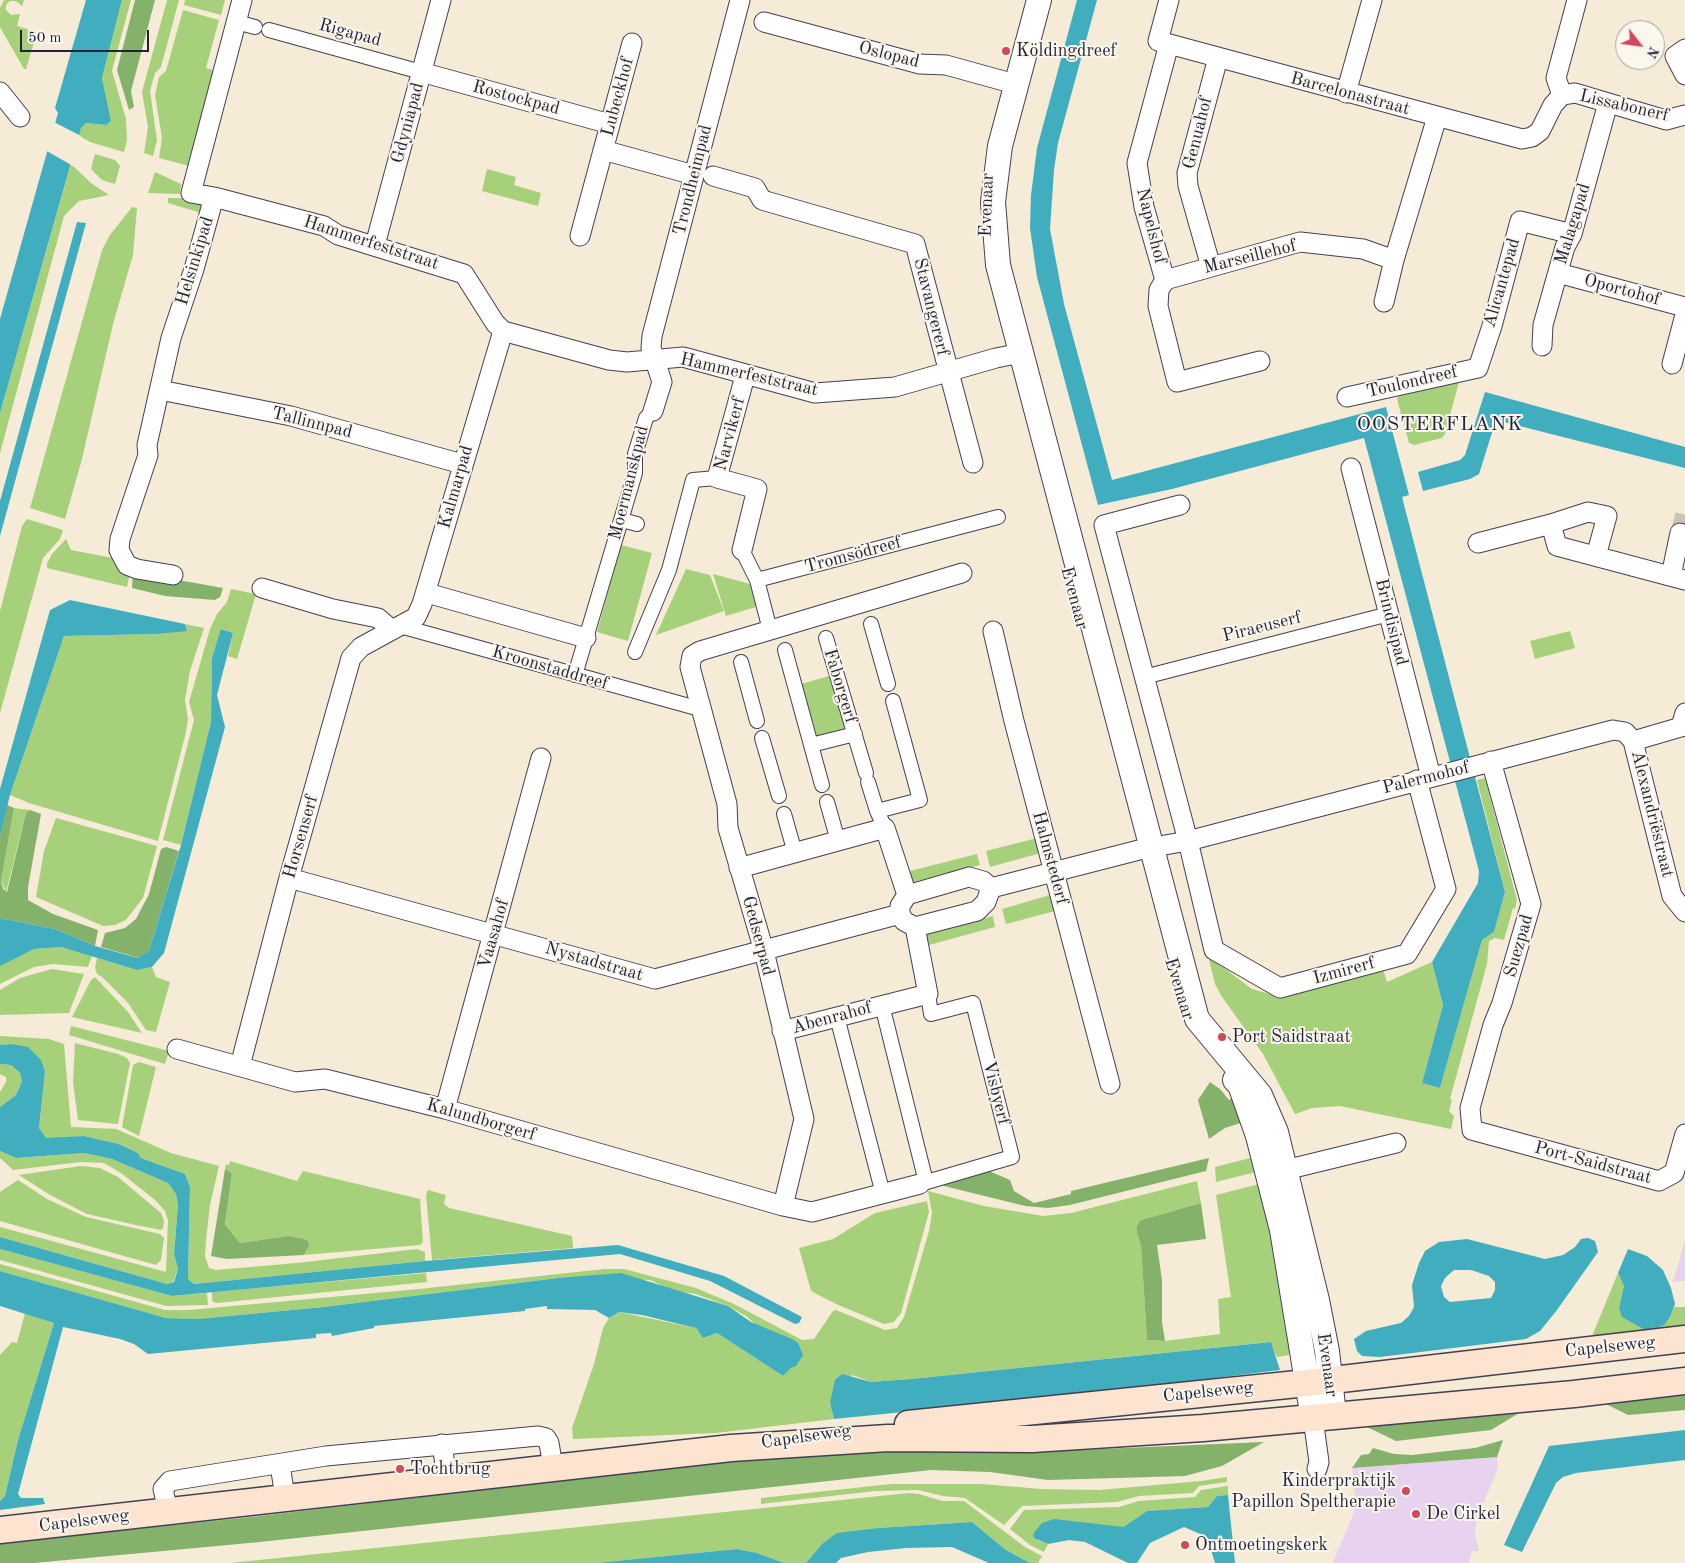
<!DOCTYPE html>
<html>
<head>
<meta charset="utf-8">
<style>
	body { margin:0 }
	#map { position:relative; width:1685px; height:1563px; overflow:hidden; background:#f6ebd6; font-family:"Old Standard TT",serif }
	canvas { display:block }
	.north { position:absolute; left:1615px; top:20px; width:50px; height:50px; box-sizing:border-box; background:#fbf7ec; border:1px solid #a4a2a5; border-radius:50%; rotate:120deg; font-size:14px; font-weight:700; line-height:20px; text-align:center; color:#22223b }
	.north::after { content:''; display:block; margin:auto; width:18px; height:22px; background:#d1495b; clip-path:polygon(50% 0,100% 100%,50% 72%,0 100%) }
	.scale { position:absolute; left:20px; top:30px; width:129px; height:22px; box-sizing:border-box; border:2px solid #22223b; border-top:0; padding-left:6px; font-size:15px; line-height:18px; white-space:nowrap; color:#22223b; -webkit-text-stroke:4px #fbf7ec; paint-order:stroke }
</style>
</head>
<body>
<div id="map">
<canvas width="1685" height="1563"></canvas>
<div class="north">N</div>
<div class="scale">50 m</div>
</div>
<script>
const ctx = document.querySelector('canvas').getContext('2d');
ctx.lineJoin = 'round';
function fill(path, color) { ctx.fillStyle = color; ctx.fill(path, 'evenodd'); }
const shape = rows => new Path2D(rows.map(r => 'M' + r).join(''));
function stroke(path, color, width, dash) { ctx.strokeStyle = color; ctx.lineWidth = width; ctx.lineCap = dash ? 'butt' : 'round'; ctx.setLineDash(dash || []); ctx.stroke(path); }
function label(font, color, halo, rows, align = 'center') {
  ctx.font = font + ' "Old Standard TT",serif'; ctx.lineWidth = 4; ctx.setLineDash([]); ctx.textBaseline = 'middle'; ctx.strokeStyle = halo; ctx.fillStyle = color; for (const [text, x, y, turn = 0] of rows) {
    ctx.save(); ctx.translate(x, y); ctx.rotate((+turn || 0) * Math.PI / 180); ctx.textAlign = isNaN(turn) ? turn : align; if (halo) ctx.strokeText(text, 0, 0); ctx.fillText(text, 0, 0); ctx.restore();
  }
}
const built = shape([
	[1685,1240,1685,1281,1673,1282],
	[1497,1457,1498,1468,1476,1520,1475,1533,1479,1551,1472,1551,1469,1563,1333,1563,1356,1507,1352,1468]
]);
const green = shape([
	[4,0,24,0,22,6,16,1,10,1,6,5,6,10,11,15,20,14,17,26,37,32,26,69,24,69,0,27,0,8],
	[122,0,131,0,112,71,126,119,127,140,124,152,90,142,78,135,82,126,86,123,106,125,111,121,102,78],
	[167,0,179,0,161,67,155,73,150,91,157,140,153,156,144,153,148,127,142,92],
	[185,0,225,0,221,15,184,5],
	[183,10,219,20,206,68,219,72,193,167,159,158,162,138,155,95,159,77,166,71],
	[95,154,115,160,120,166,115,184,102,180,91,169],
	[71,164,91,183,109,195,79,201,64,216,0,453,0,413],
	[487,169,516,177,514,185,541,193,538,206,482,191],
	[155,172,181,184,180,194,148,193],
	[168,198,183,198,202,204,206,208,198,212,168,203],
	[132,207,137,208,133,255,113,324,82,459,65,519,30,508,102,250,110,235],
	[1455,378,1459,382,1445,434,1442,438,1414,445,1409,443,1397,399,1400,394],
	[27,519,63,530,60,539,43,558,0,713,0,611,22,526],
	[66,539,71,550,113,558,130,572,127,587,47,568,47,563,52,554],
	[621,545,652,553,628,641,597,632],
	[686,569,710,575,724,611,656,635],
	[713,574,750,584,756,607,726,616],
	[231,589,256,594,237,659,228,656,233,633,222,629,212,658,211,722,181,845,163,840,194,720,189,702,210,629,217,614,227,602],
	[185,624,204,628,190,671,185,700,188,719,186,732,158,841,29,803,10,795,64,636,157,634,187,630],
	[1570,631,1575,648,1535,659,1530,641],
	[832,675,848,731,814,741,798,685],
	[1485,778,1517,900,1515,909,1513,908,1504,940,1495,938,1489,941,1487,964,1450,1099,1452,1100,1449,1111,1454,1116,1451,1129,1340,1106,1312,1108,1295,1114,1263,1054,1222,997,1215,984,1208,956,1252,989,1281,997,1383,969,1387,982,1432,962,1443,1005,1422,1083,1440,1088,1482,940,1494,932,1505,892,1477,780],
	[14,808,30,810,26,813,6,892,1,881],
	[56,818,157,846,143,898,126,920,115,925,103,926,36,897,44,851],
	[1037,838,1041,853,990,867,986,851],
	[977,854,980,865,913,882,910,871],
	[1050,895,1055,911,1006,924,1002,909],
	[993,916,995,927,929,945,926,934],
	[61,947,92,956,88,967,53,964,34,967,0,984,0,966,4,963,34,949],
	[97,958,137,970,152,967,156,977,170,982,156,1032,146,1030,128,1003,102,977,97,974,95,968],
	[52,969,84,974,69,1013,0,1015,0,990,20,978],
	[95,977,128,1012,142,1033,72,1017,91,980],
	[71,1026,169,1051,165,1064,69,1035],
	[0,1036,49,1039,64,1044,71,1127,116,1129,171,1153,219,1166,210,1205,206,1240,205,1256,209,1268,216,1270,297,1263,417,1249,425,1252,425,1261,194,1284,188,1279,190,1187,185,1174,141,1158,138,1153,119,1144,84,1136,46,1139,39,1128,45,1072,11,1044,0,1045],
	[75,1043,118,1054,127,1058,130,1063,118,1124,78,1120,73,1082],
	[139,1062,156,1067,139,1136,122,1127,133,1065],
	[0,1064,11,1065,20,1073,22,1081,16,1095,0,1107,0,1092,6,1082,6,1077,0,1074],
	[0,1151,16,1158,84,1153,112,1159,168,1183,176,1194,178,1205,174,1254,178,1269,173,1282,167,1284,0,1237,0,1227,166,1272,168,1220,165,1211,155,1200,121,1173,104,1163,81,1162,13,1170,0,1158],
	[1258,1156,1256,1172,1216,1182,1215,1167],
	[230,1161,297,1181,303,1171,420,1199,423,1242,420,1245,304,1255,309,1246,288,1236,240,1243,225,1226,232,1173,225,1169,226,1164,229,1165],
	[81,1166,100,1168,118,1177,161,1213,164,1221,163,1228,161,1230,136,1225,87,1214,50,1195,19,1175],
	[18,1180,47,1199,86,1217,160,1234,164,1238,161,1260,156,1265,0,1221,0,1192],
	[1197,1181,1201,1203,1141,1220,1136,1229,1141,1246,1147,1340,1165,1341,1220,1334,1218,1299,1231,1297,1216,1195,1263,1183,1290,1343,1289,1355,1277,1357,1270,1342,911,1379,871,1382,852,1375,830,1403,834,1419,716,1433,573,1439,572,1428,594,1364,603,1328,609,1318,619,1312,696,1328,703,1338,717,1333,783,1376,791,1368,755,1324,746,1316,728,1306,696,1294,673,1291,650,1280,558,1278,324,1307,198,1319,166,1318,0,1271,0,1264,165,1310,189,1310,419,1289,605,1269,624,1269,696,1288,734,1304,802,1340,814,1339,833,1311,836,1310,885,1330,897,1328,904,1317,929,1231,932,1213,928,1191,984,1206,1043,1216,1071,1213],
	[428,1190,446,1195,444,1204,449,1208,572,1236,573,1248,432,1260,426,1195],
	[927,1201,929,1212,924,1230,901,1313,894,1322,884,1324,836,1304,811,1291,799,1248,833,1239,875,1213],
	[0,1249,172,1296,207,1293,208,1305,166,1306,0,1260],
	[426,1273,427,1282,217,1303,213,1302,212,1299,212,1292],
	[1618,1273,1624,1286,1619,1308,1670,1317,1674,1307,1685,1307,1685,1331,1590,1341],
	[25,1313,54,1323,18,1440,5,1496,0,1501,0,1355,12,1342,17,1343],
	[1227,1477,1227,1482,1199,1486,1193,1493,1139,1496,1117,1502,1022,1506,1004,1525,965,1498,943,1496,918,1490,875,1491,761,1504,761,1498,891,1484,982,1484,1041,1489,1099,1490,1201,1481],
	[1228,1486,1228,1495,1217,1496,1208,1507,1147,1511,1123,1527,1037,1540,1048,1544,1044,1552,1030,1545,1010,1529,1024,1510,1119,1507,1139,1501,1195,1497,1201,1490],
	[909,1493,919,1494,942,1501,964,1501,1025,1547,1042,1556,1038,1563,1030,1563,1006,1550,972,1522,879,1528,822,1544,806,1563,784,1563,757,1553,737,1549,596,1563,230,1563]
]);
const forest = shape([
	[135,0,155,0,131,91,134,107,129,110,117,70],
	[133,572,223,588,220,597,215,600,165,596,132,588],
	[7,805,14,808,1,881,3,889,7,892,26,813,30,810,41,814,28,887,28,900,53,914,98,930,95,946,55,929,0,918,0,836],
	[166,847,179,851,149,951,139,958,101,947,105,933,125,928,136,919,149,894,161,849],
	[1210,1082,1220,1089,1229,1100,1234,1097,1244,1122,1225,1128,1209,1139,1198,1100],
	[1209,1158,1206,1171,1070,1205,1048,1208,1025,1206,936,1184,989,1171,1010,1180,1014,1191,1034,1203,1071,1194,1071,1191],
	[225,1169,232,1173,225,1225,240,1243,288,1236,303,1239,308,1241,309,1246,304,1255,227,1259,211,1256],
	[1201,1203,1206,1239,1157,1245,1162,1280,1162,1322,1165,1341,1147,1340,1141,1246,1136,1229,1138,1224,1141,1220],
	[1685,1388,1685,1410,1663,1412,1628,1415,1594,1398],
	[1524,1410,1491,1430,1396,1441,1365,1426],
	[1503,1440,1497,1457,1352,1468,1361,1455,1369,1454,1373,1448,1394,1454,1412,1455,1475,1448],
	[1264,1442,1222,1466,1185,1476,1048,1480,990,1472,931,1470,260,1542,34,1563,0,1563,0,1543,251,1517,760,1457,981,1445,1055,1451]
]);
const water = shape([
	[86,0,122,0,102,78,111,121,106,125,86,123,81,128,0,413,0,319,58,113,55,108],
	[1077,0,1097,0,1058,143,1054,170,1050,229,1064,304,1112,480,1386,407,1409,495,1402,497,1505,892,1494,932,1482,940,1440,1088,1422,1083,1443,1005,1432,962,1478,883,1479,871,1364,438,1172,489,1098,505,1037,277,1030,228,1031,195,1037,148],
	[77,222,86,223,0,536,0,501],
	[1485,392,1685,447,1685,468,1496,420,1479,474,1470,479,1423,491,1418,472,1460,460,1465,455],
	[70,600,185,624,187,631,157,634,64,636,10,795,0,836,0,789,50,610],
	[221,629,233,633,217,695,225,727,164,953,152,967,137,970,61,947,34,949,0,966,0,918,55,929,95,946,138,958,149,951,181,845,211,722,212,658],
	[11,1044,28,1047,41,1060,45,1072,39,1128,46,1138,84,1136,119,1144,138,1153,141,1158,185,1174,190,1187,188,1279,194,1284,425,1261,618,1245,724,1276,802,1317,799,1323,795,1324,710,1281,620,1254,172,1296,0,1249,0,1237,167,1284,174,1282,178,1269,174,1254,178,1205,176,1194,168,1183,112,1159,84,1153,16,1158,0,1151,0,1107,16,1095,22,1081,20,1073,11,1065,0,1064,0,1045],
	[1588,1238,1595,1241,1598,1252,1557,1310,1540,1331,1526,1339,1380,1357,1362,1356,1357,1351,1354,1339,1366,1331,1401,1323,1409,1316,1414,1307,1412,1285,1419,1263,1425,1251,1439,1242,1467,1239,1545,1259,1563,1255,1575,1247,1581,1239],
	[1454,1270,1471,1270,1489,1276,1495,1282,1495,1290,1491,1298,1450,1302,1444,1297,1441,1286,1445,1278],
	[1628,1249,1647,1256,1663,1270,1671,1288,1675,1304,1670,1317,1664,1325,1649,1332,1622,1317,1619,1308,1624,1286,1618,1273],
	[0,1271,166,1318,198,1319,324,1307,558,1278,621,1273,728,1306,751,1322,792,1339,798,1343,803,1355,796,1366,791,1368,783,1376,717,1333,703,1338,696,1328,642,1315,619,1312,609,1318,595,1310,547,1309,547,1306,525,1309,525,1311,374,1326,374,1328,332,1336,331,1333,316,1334,316,1338,148,1354,134,1344,120,1339,63,1327,18,1494,21,1498,43,1498,45,1504,0,1510,0,1501,5,1496,18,1440,54,1323,0,1306],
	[1271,1342,1280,1370,1102,1392,834,1419,830,1403,835,1380,842,1374,871,1382,911,1379],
	[1685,1430,1685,1460,1576,1473,1563,1477,1556,1483,1522,1552,1504,1545,1549,1446],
	[1228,1495,1235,1563,1215,1563,1207,1537,1184,1527,1150,1543,1137,1563,1128,1563,1085,1542,1069,1540,1048,1544,1034,1538,1033,1534,1042,1523,1054,1519,1123,1527,1147,1511,1208,1507,1217,1496],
	[972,1522,1006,1550,1030,1563,989,1563,952,1547,906,1548,868,1552,841,1558,836,1563,806,1563,822,1544,837,1533,879,1528],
	[737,1549,757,1553,784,1563,596,1563]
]);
const pier = shape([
	[52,121,81,136,73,166,45,150]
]);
const minorTunnel = shape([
	[1680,533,1685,514]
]);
const pedestrian = shape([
	[236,22,255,27],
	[269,30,421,72],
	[622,520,637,524],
	[742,550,757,580],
	[871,624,888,684],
	[400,626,700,709],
	[770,630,757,580,998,517],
	[826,638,866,773],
	[785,650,811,745],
	[635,652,669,570,693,480,717,478],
	[741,662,757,721],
	[575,675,635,473,635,454,646,418,653,411],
	[1144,677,1389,614],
	[762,738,779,796],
	[868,782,877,811],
	[822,785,811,745,855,734],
	[827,802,838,841],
	[784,814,795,853],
	[885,828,877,811,920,800,893,701],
	[882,1005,926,1182],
	[837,1017,883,1194],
	[920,1184,1012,1157,973,1003,931,1014,928,994]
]);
const minor = shape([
	[1169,0,1158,41,1522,139,1532,137,1540,131,1553,105,1562,95],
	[764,22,920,64,946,65,1015,84],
	[1169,44,1137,163,1144,207,1165,280,1159,290,1158,306,1177,382,1260,361],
	[1685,49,1675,56,1685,75],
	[421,72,610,124],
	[0,92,20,117],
	[1346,93,1372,0],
	[1562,95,1575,93,1666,120,1685,115],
	[1562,95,1556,78,1577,0],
	[603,150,694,175],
	[713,176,755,188,762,200,915,244,973,463],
	[214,197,324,226,338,235,464,274,495,323,503,331,609,360,627,362,683,357,815,393,895,387,996,358,1021,353],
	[580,236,632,43],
	[375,245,441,0],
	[1211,267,1188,186,1187,173,1218,58],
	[1558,273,1685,307],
	[1165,280,1300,242,1363,249,1394,260,1437,117],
	[1384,302,1394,260],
	[1542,346,1543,325,1565,247,1572,234,1608,103],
	[1672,364,1685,315],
	[160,390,291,416,462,464],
	[1347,397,1478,368,1492,326,1520,221,1572,234],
	[653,411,662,382,651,348,652,336,740,0],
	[1351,468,1431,777],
	[1180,505,1104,525,1188,841,1214,950,1280,988,1407,954,1446,889,1417,780],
	[1551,524,1588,512,1607,516,1596,556],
	[1478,543,1551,524,1557,546,1685,580],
	[742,550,757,489,717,478,745,376],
	[173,575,137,569,127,565,119,550,120,539,148,455,147,445,171,338,194,269,214,197,191,193,242,0],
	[1671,576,1680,533],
	[262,588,333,609,378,618,392,630],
	[427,593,586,638],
	[993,631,1014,721,1110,1084],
	[1633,741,1672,896,1685,912],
	[1491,761,1531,904,1502,1003,1493,1025,1470,1108,1472,1130,1659,1181,1674,1173,1685,1134],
	[1153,847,1188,841,1613,730,1625,732,1633,741,1681,727,1685,713],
	[739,868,885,828,907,895],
	[969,877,983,881,991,888,986,902,977,911,915,927,904,921,900,914,900,906,907,895,969,877],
	[289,878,655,979,900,914],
	[991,888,1139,850],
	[782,1031,928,994,915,927],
	[177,1049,295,1082,325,1079,445,1109,783,1206,812,1212,920,1184],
	[240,1066,289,878,351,658,361,647,416,617,422,604,503,331],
	[445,1109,541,758],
	[1273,1173,1396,1143],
	[783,1206,804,1119,764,951,728,828,727,804,690,667,692,656,700,651,962,573],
	[1313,1418,1319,1462,1317,1469],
	[442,1444,447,1479],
	[280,1465,285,1497],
	[168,1511,163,1489,170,1481,326,1456,538,1436,546,1438,549,1443,553,1467]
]);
const tertiary = shape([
	[1039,0,1000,146,993,202,998,265,1197,1019,1260,1095,1276,1132,1317,1300,1327,1351,1334,1415],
	[1235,1080,1240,1085,1258,1136,1282,1230,1313,1418]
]);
const secondary = shape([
	[908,1424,1307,1383,1685,1339],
	[0,1530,731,1448,888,1438,1032,1439,1203,1428,1574,1394,1685,1381]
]);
const markers = [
	[1006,51,5,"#d1495b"],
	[1222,1037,5,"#d1495b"],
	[400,1469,5,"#d1495b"],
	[1406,1491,5,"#d1495b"],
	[1416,1514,5,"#d1495b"],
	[1185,1545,5,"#d1495b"]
];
const streetNames = [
	["Rigapad",350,33,15],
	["Oslopad",889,55,14],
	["Barcelonastraat",1350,94,15],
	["Lubeckhof",618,97,-75],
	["Rostockpad",516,98,15],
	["Lissabonerf",1624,106,13],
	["Gdyniapad",408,123,-75],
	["Genuahof",1198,133,-76],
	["Trondheimpad",693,180,-76],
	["Evenaar",987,205,-88],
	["Malagapad",1573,224,-73],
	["Napelshof",1151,226,76],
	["Hammerfeststraat",371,243,18],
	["Marseillehof",1250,257,-14],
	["Helsinkipad",195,261,-73],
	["Alicantepad",1502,283,-74],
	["Oportohof",1622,290,15],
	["Stavangererf",931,307,76],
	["Hammerfeststraat",749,375,13],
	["Toulondreef",1412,382,-13],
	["Tallinnpad",312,423,14],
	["Narvikerf",730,434,-75],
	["Moermanskpad",629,483,-76],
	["Kalmarpad",456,487,-74],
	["Tromsödreef",853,555,-15],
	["Evenaar",1074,598,75],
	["Brindisipad",1391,622,76],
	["Piraeuserf",1262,627,-14],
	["Kroonstaddreef",550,668,16],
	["Faborgerf",840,686,73],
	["Palermohof",1426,778,-14],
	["Alexandriëstraat",1652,814,76],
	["Horsenserf",301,837,-74],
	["Halmstederf",1050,858,75],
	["Vaasahof",494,934,-74],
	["Gedserpad",758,936,75],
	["Suezpad",1519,946,-74],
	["Nystadstraat",594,962,16],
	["Izmirerf",1344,971,-15],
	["Evenaar",1179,989,73],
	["Abenrahof",832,1018,-15],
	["Visbyerf",996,1093,76],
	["Kalundborgerf",481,1120,16],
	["Port-Saidstraat",1593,1163,15],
	["Capelseweg",1610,1347,-6],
	["Evenaar",1327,1365,82],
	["Capelseweg",1208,1392,-6],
	["Capelseweg",806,1437,-8],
	["Capelseweg",84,1521,-7]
];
const poiNames = [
	["Köldingdreef",1016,51],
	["Port Saidstraat",1232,1037],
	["Tochtbrug",410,1469],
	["Kinderpraktijk",1396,1481,"right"],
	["Papillon Speltherapie",1396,1502,"right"],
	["De Cirkel",1426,1514],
	["Ontmoetingskerk",1195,1545]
];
const quarterNames = [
	["OOSTERFLANK",1440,425]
];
fill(built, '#e7d2ef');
fill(green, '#a7d07b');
fill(forest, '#85b26b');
fill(water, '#41aebf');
fill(pier, '#f6ebd6');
stroke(minorTunnel, '#ccc3b7', 19, [19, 9]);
stroke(pedestrian, '#424052', 16);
stroke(minor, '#424052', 21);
stroke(tertiary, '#424052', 26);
stroke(secondary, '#424052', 29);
stroke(pedestrian, '#fff', 14);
stroke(minor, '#fff', 19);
stroke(tertiary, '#fff', 24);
stroke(secondary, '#fde4d1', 26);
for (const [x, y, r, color] of markers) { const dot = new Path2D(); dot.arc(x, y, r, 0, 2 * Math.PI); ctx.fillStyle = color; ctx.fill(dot); stroke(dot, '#fbf7ec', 2); }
label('18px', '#22223b', '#fbf7ec', streetNames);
label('18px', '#22223b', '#fbf7ec', poiNames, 'left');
ctx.letterSpacing = '1px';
label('20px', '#22223b', '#fbf7ec', quarterNames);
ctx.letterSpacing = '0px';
</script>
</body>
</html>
